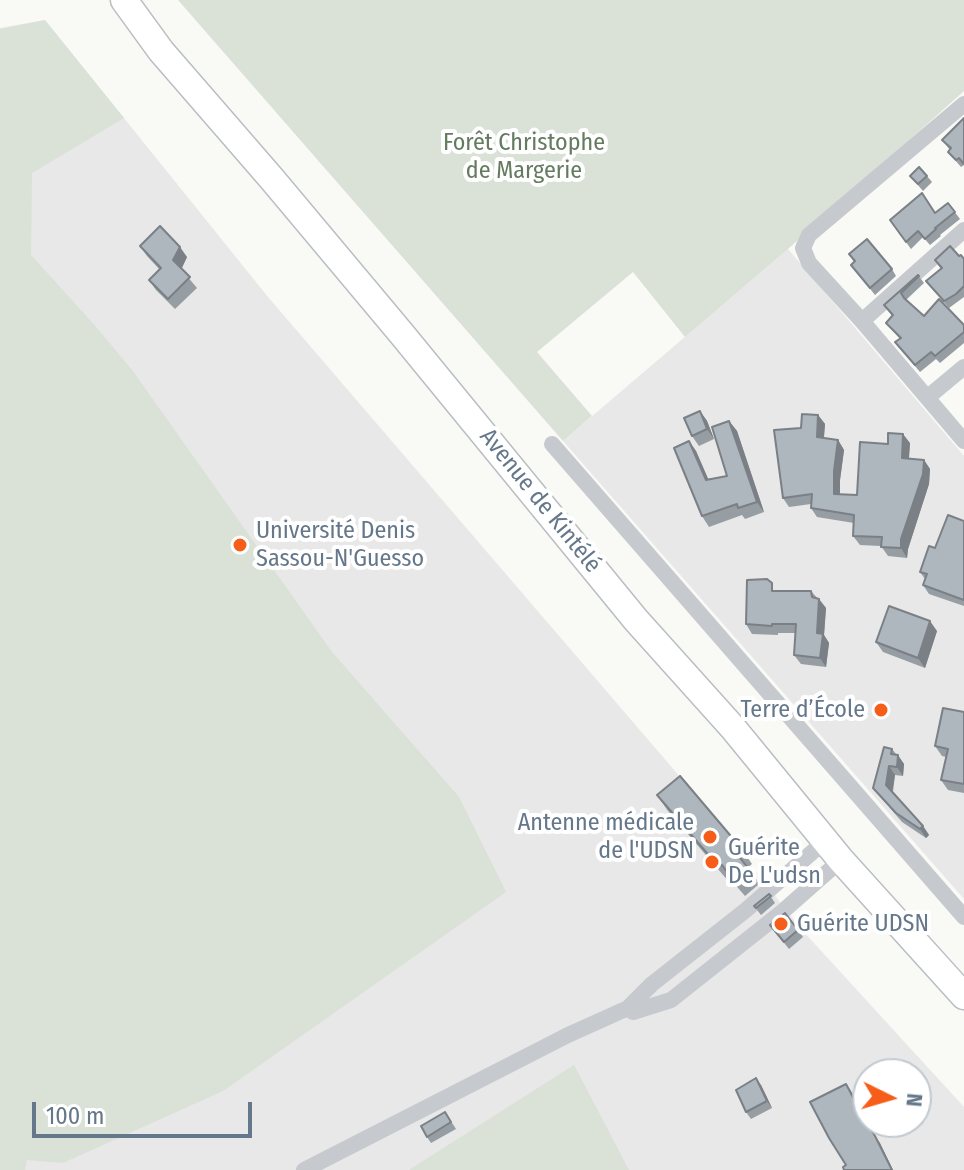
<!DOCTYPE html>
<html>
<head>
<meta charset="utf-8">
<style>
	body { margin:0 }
	#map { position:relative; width:964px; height:1170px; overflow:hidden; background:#f9f9f6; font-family:"Fira Sans Condensed",sans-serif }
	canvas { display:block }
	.north { position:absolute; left:852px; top:1058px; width:80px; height:80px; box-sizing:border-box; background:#fff; border:2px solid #c1c9d0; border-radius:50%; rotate:95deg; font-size:22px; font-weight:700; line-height:32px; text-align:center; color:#65778a }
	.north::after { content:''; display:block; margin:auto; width:28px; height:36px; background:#f65d19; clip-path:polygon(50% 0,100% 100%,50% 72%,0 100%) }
	.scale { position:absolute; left:32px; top:1102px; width:220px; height:36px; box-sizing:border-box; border:4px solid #65778a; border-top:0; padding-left:10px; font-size:24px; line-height:28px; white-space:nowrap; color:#65778a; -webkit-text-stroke:6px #fff; paint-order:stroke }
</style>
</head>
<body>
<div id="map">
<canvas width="964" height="1170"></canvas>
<div class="north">N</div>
<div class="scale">100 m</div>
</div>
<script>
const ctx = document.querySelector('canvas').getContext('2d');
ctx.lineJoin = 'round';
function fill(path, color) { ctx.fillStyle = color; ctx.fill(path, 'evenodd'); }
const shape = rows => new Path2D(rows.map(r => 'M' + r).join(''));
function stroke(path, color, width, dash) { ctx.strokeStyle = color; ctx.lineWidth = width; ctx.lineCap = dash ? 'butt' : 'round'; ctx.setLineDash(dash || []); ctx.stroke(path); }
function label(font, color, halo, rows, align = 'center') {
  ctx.font = font + ' "Fira Sans Condensed",sans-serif'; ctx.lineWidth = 8; ctx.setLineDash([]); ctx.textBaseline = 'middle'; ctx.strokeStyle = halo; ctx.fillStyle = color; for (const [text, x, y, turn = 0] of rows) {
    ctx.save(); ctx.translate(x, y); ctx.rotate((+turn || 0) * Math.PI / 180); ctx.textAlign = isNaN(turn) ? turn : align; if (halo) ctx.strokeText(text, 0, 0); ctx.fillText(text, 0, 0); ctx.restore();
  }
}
const built = shape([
	[45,20,268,297,693,792,802,930,964,1107,964,1170,0,1170,0,28],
	[868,1074,916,1074,916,1122,868,1122],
	[788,249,964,456,964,899,563,441]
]);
const green = shape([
	[178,0,964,0,964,91,788,249,685,337,633,272,537,352,592,416,563,441],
	[45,20,124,118,32,173,31,255,97,328,132,370,332,652,459,797,506,892,223,1091,63,1163,27,1160,25,1170,0,1170,0,29],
	[574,1065,629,1170,409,1170]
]);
const minor = shape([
	[964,104,809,235,803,248,809,263,862,321,964,441],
	[862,321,964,230],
	[928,397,964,367],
	[552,444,964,917],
	[628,1008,633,1012,671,1000,782,912,841,860],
	[304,1170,568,1035,628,1008,652,984,746,910,825,841]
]);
const primary = shape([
	[124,0,161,51,272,179,401,333,636,620,733,728,841,860,964,996]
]);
const wall = shape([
	[964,118,964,165,961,167,948,152,950,150,942,140],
	[910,176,927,176,932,182,923,191],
	[948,203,960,219,940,235,941,236,930,245,923,237,911,249,890,220,935,213],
	[140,246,187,257,181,269,197,288,175,309,156,290,149,280,160,270,147,256],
	[849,254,892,269,896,276,875,295,851,265,854,262],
	[959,256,964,259,964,297,949,308,926,281,941,269,935,260],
	[918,275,924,283,906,300,924,316,964,325,964,343,940,363,936,359,920,372,895,342,900,339,886,323,892,316,884,305],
	[700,411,707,421,714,439,699,446,692,436],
	[818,415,825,424,824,438,838,440,844,450,840,480,840,495,857,495,888,444,910,443,909,459,924,460,930,469,929,484,908,549,907,558,888,556,881,546,860,545,853,536,854,523,817,517,811,508,811,504,789,507,783,498,801,428],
	[729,421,737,431,764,512,745,519,742,515,709,527,702,516,689,441,696,451,708,479,727,476],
	[964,521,964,606,929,594,923,585,925,579,920,572,935,548],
	[778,591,811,591,826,608,824,635,829,643,826,667,801,664,794,655,796,633,778,633,778,635,752,634,746,624],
	[937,631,925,668,883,652,876,642],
	[964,712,964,793,948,790,941,780,946,757,942,756,935,746],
	[892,749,904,764,903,776,895,775,893,792,923,826,929,835,926,838,902,822,873,788],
	[657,795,741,848,752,864,748,867,759,884,745,896,732,881,730,883,668,811],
	[769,894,775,903,761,915,754,906],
	[770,925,798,930,803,937,789,949],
	[761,1085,772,1108,751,1119,746,1112],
	[445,1112,456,1129,431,1143,427,1137]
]);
const shadedWall = shape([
	[180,247,187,257,181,270,173,260],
	[700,411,707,421,714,439,707,429],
	[818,415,825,424,823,446,817,437],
	[729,421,737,431,764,512,757,502],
	[903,434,910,443,908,467,902,458],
	[838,440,844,450,840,480,840,504,834,494,834,471],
	[689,441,696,451,713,490,706,480],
	[924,460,930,469,929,484,908,549,907,558,901,548,901,539],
	[819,599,826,608,824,635,829,643,826,667,820,658,817,633],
	[930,621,937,631,925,668,918,658],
	[898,755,904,764,903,776,897,767],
	[889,766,895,775,892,793,886,785],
	[923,826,929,835,926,838,920,829],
	[756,1078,761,1085,772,1108,767,1101],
	[846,1084,851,1091,871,1129,866,1122],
	[875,1136,880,1143,893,1170,892,1170]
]);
const building = shape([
	[964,118,964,164,959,158,956,160,948,152,951,148,942,140,964,118],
	[919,167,927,176,918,184,910,176,919,167],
	[922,193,935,213,948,203,955,212,935,228,936,229,925,239,918,231,906,242,890,220,922,193],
	[160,226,180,247,173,260,190,277,168,299,149,280,161,268,140,246,160,226],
	[867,239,892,269,870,288,851,265,855,261,849,254,867,239],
	[950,246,959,256,961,255,964,259,964,286,956,294,944,301,926,281,942,268,935,260,950,246],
	[918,275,919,276,901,293,904,298,924,316,939,299,964,325,964,332,935,356,931,352,915,365,895,342,901,338,886,323,893,315,884,305,918,275],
	[700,411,707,429,692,436,684,418,700,411],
	[802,414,818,415,817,437,838,440,834,471,834,494,857,495,860,442,888,444,888,433,903,434,902,458,924,460,923,474,901,539,901,548,881,547,882,537,853,536,854,515,811,508,812,494,783,498,774,430,801,428,802,414],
	[729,421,757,502,738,508,737,504,702,516,674,448,689,441,706,480,727,476,712,427,729,421],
	[948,515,964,521,964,600,923,585,927,574,920,572,929,546,935,548,948,515],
	[767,579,772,583,772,591,811,591,812,597,819,599,817,633,823,634,820,658,794,655,796,624,772,624,772,626,746,624,747,580,767,579],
	[889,606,930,621,918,658,876,642,889,606],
	[943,708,964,712,964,784,941,780,948,749,935,746,943,708],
	[884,747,892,749,891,754,898,755,897,767,889,766,886,785,923,826,920,829,896,813,873,788,884,747],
	[680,776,741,848,736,853,748,868,734,881,722,865,719,867,657,795,680,776],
	[769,894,771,896,756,908,754,906,769,894],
	[785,913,798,930,784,942,770,925,785,913],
	[756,1078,767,1101,746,1112,736,1090,756,1078],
	[846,1084,866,1122,875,1136,892,1170,844,1170,843,1167,846,1165,829,1138,810,1102,846,1084],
	[445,1112,451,1122,427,1137,421,1126,445,1112]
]);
const markers = [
	[240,545,8,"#f65d19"],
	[881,710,8,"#f65d19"],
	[710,837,8,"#f65d19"],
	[712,862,8,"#f65d19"],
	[781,924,8,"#f65d19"]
];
const parkNames = [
	["Forêt Christophe",524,143],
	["de Margerie",524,171]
];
const streetNames = [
	["Avenue de Kintélé",540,501,51]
];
const poiNames = [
	["Université Denis",256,531],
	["Sassou-N'Guesso",256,559],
	["Terre d’École",865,710,"right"],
	["Antenne médicale",694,823,"right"],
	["de l'UDSN",694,851,"right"],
	["Guérite",728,848],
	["De L'udsn",728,876],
	["Guérite UDSN",797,924]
];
fill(built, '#e7e8e7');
fill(green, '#dae1d7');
stroke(primary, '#b9bec2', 29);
stroke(minor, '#c6cacf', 16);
stroke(primary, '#fff', 26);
fill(wall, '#969da3');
fill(shadedWall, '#7a8085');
fill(building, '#afb7be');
stroke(building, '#7a8085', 2);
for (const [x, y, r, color] of markers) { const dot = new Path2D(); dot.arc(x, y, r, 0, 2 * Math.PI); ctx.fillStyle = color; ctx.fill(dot); stroke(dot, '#fff', 3); }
label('24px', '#647b60', '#fff', parkNames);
label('24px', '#65778a', '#fff', streetNames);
label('24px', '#65778a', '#fff', poiNames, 'left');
</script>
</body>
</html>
